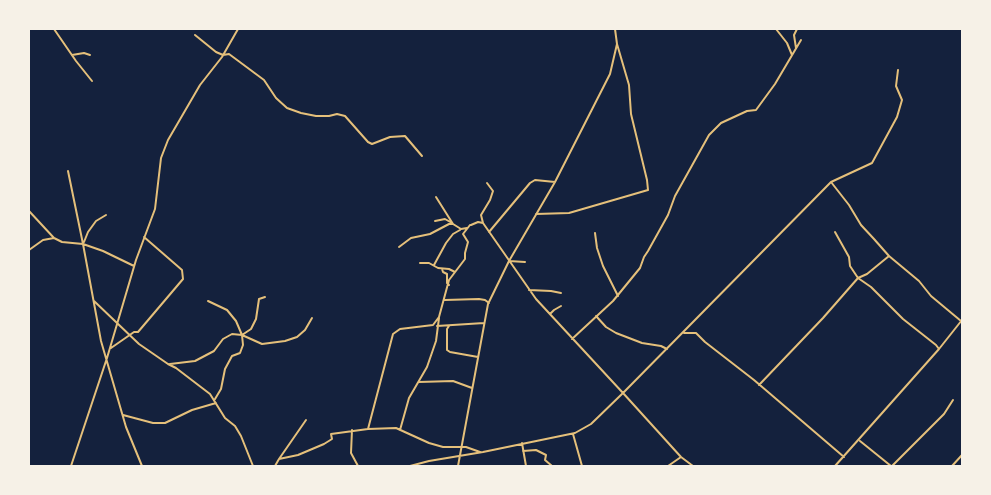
<!DOCTYPE html>
<html>
<head>
<meta charset="utf-8">
<style>
	body { margin:0 }
	#map { position:relative; width:991px; height:495px; overflow:hidden; background:#14213d; font-family:Raleway,sans-serif }
	canvas { display:block }
	.frame { position:absolute; inset:0; border:30px solid #f6f1e7; pointer-events:none }
</style>
</head>
<body>
<div id="map">
<canvas width="991" height="495"></canvas>
<div class="frame"></div>
</div>
<script>
const ctx = document.querySelector('canvas').getContext('2d');
ctx.lineJoin = 'round';
const shape = rows => new Path2D(rows.map(r => 'M' + r).join(''));
function stroke(path, color, width, dash) { ctx.strokeStyle = color; ctx.lineWidth = width; ctx.lineCap = dash ? 'butt' : 'round'; ctx.setLineDash(dash || []); ctx.stroke(path); }
const minor = shape([
	[54,29,76,61,92,81],
	[776,29,787,43,792,55],
	[195,35,216,52,223,55,229,54,264,80,276,98,287,108,301,113,316,116,329,116,337,114,345,116,368,142,372,144,390,137,405,136,422,156],
	[796,48,794,35,797,29],
	[72,55,84,53,90,55],
	[68,171,83,244],
	[831,182,849,205,861,225,874,239,889,256,919,281,931,296,961,321],
	[436,197,453,224],
	[29,211,54,238,62,242,83,244,101,341,126,427,142,466],
	[536,214,569,213,648,190,647,180,631,114,629,85,617,44],
	[435,221,445,219,452,223],
	[471,225,478,222,483,223],
	[489,232,530,183,535,180,555,182],
	[835,232,849,257,850,266,858,278,871,287,903,319,936,345,939,349],
	[595,233,597,248,603,266,618,296],
	[84,242,88,232,96,221,106,215],
	[83,244,103,251,134,266],
	[399,247,411,238,430,234,449,224,453,224,461,229,467,228],
	[29,250,43,240,54,238],
	[509,261,525,262],
	[420,263,429,263,438,268,449,269,455,272],
	[434,265,446,243,453,234,460,230],
	[442,269,443,272,447,274,447,283,449,285],
	[529,290,551,291,561,293],
	[445,300,479,299,485,300,489,303],
	[94,301,139,344,168,364,176,368,210,394,225,418,235,426,241,436,253,466],
	[208,301,227,310,236,321,242,335,243,345,240,353,232,356,225,369,221,389,215,399],
	[550,314,554,310,561,306],
	[596,316,606,327,616,333,642,343,661,346,667,349],
	[437,326,484,323],
	[449,326,447,329,447,350,450,352,478,357],
	[684,333,696,333,705,342,754,380,844,457],
	[242,335,251,329,256,319,259,299,265,297],
	[572,339,613,301,640,268,644,257,648,251,668,215,675,196,709,135,721,123,747,111,756,110,775,84,801,40],
	[111,348,134,332,138,332,183,279,182,270,144,237],
	[170,364,195,361,214,351,223,339,232,334,242,335,262,344,285,341,297,337,305,330,312,318],
	[419,382,453,381,472,388],
	[759,385,823,318,858,278,867,274,889,256],
	[123,415,153,423,165,423,192,410,216,403],
	[368,429,393,334,400,329,433,325,439,317,449,280,465,259,465,253,468,242,463,234,470,225],
	[352,430,351,453,358,466],
	[400,430,409,398,427,367,436,341,439,318],
	[573,434,582,466],
	[860,441,891,466],
	[522,443,526,466],
	[523,451,536,450,546,455,545,460,552,466],
	[279,459,306,420],
	[71,466,107,358,136,260,155,209,161,158,168,140,200,85,222,57,238,29],
	[275,466,279,459,298,455,324,444,332,439,331,434,368,429,396,428,429,443,443,447,466,447,480,452],
	[410,466,429,461,483,452,575,433,591,424,623,393,536,299,483,223,481,215,490,200,493,191,487,183],
	[458,466,488,304,509,261,555,182,610,74,617,44,615,29],
	[668,466,681,457],
	[693,466,681,457,623,393,831,182,872,163,897,117,902,100,896,86,898,70],
	[835,466,939,349,962,320],
	[892,466,944,414,953,400],
	[952,466,962,455]
]);
stroke(minor, '#e5c07b', 2);
</script>
</body>
</html>
